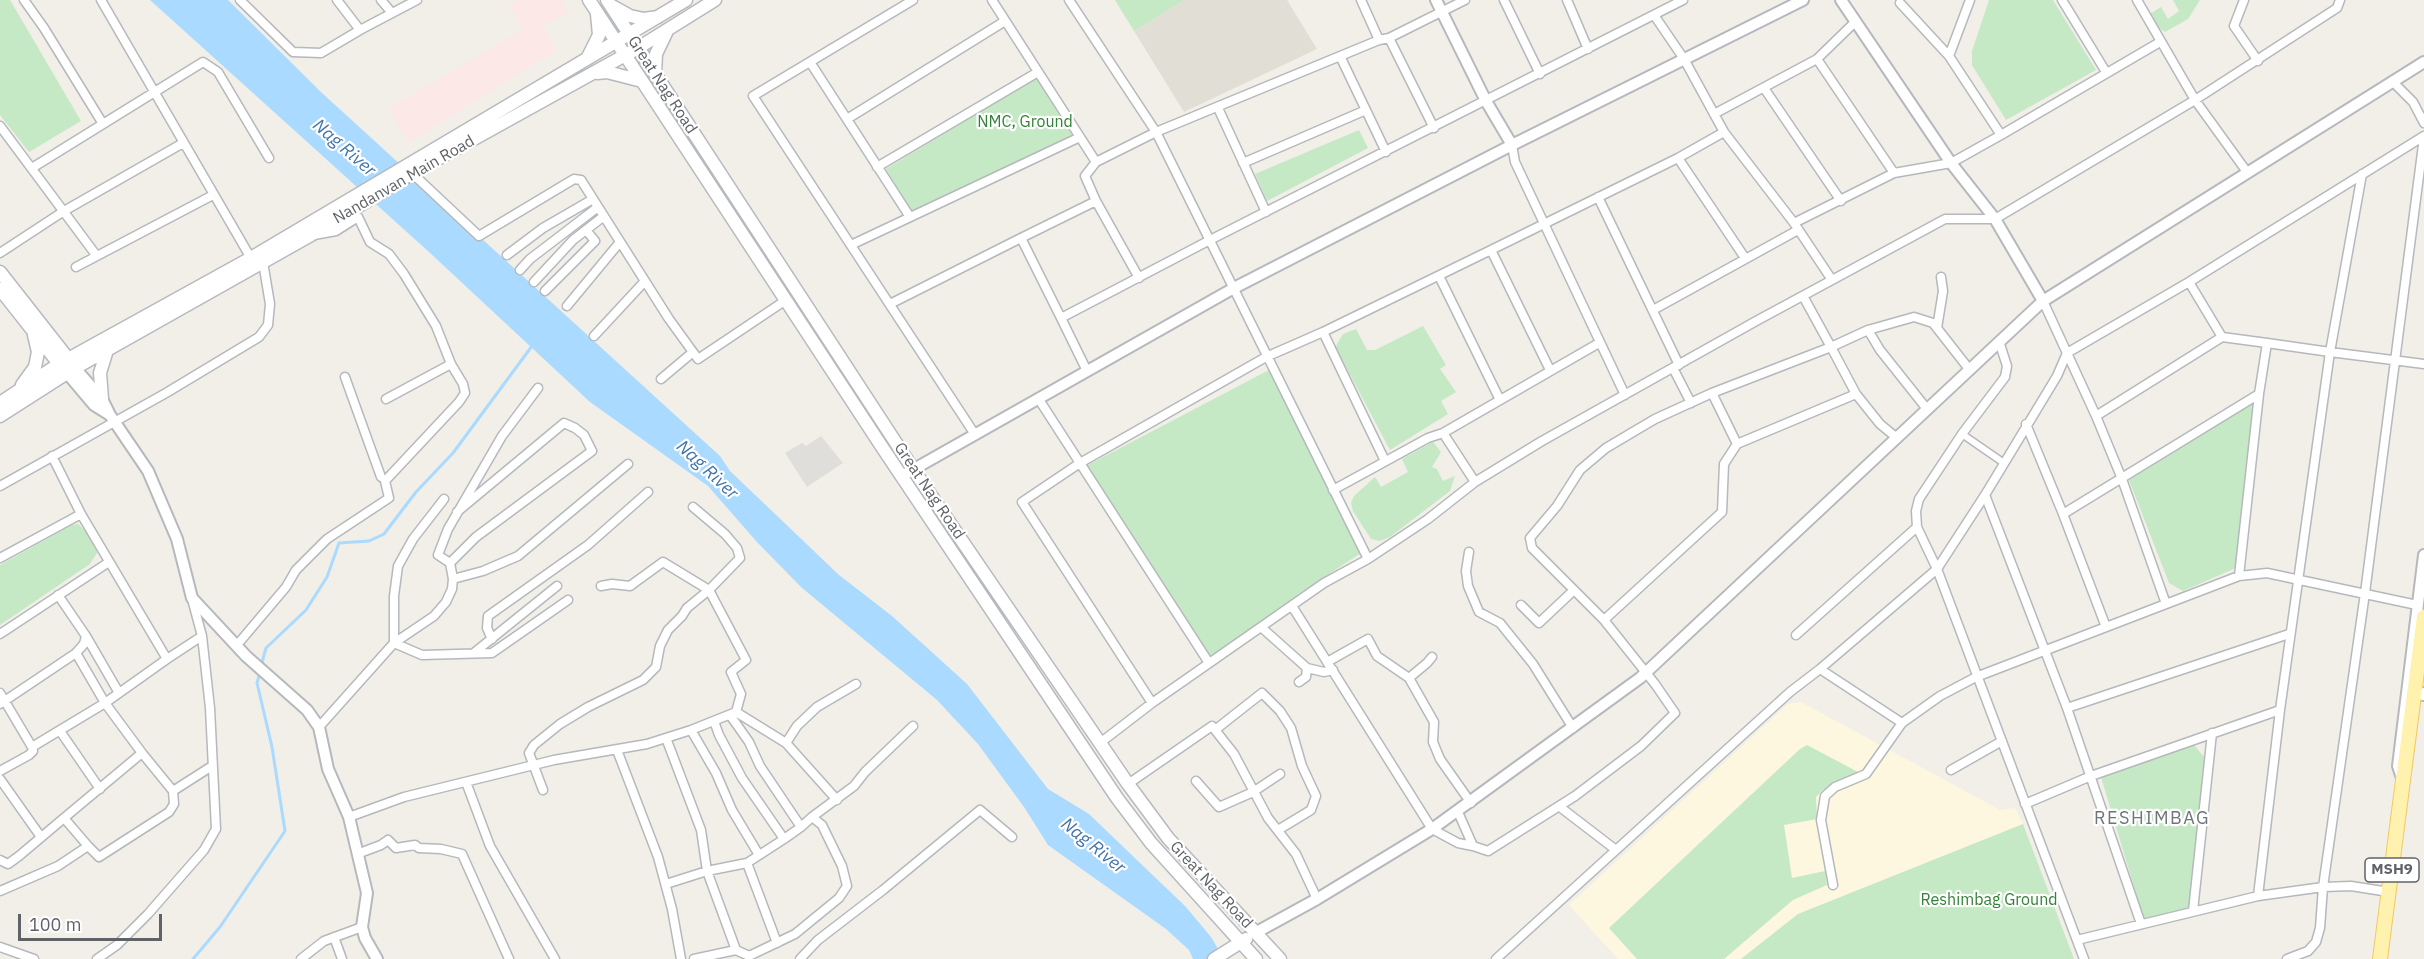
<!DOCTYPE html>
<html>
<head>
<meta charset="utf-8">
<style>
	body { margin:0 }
	#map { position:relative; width:2424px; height:959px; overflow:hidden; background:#f1efe8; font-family:"IBM Plex Sans",sans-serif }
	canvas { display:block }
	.scale { position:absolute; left:18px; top:914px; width:144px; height:27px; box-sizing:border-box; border:3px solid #5f6368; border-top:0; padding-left:8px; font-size:18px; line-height:21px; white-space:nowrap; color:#5f6368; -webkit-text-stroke:4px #fff; paint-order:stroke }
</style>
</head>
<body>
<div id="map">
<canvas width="2424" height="959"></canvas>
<div class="scale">100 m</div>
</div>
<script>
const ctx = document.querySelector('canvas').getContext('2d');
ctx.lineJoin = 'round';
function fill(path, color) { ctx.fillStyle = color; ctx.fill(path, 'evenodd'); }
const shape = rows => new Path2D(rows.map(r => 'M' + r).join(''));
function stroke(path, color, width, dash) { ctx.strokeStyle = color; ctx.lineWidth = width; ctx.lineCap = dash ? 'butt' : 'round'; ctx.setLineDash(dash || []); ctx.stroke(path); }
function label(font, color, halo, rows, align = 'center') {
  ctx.font = font + ' "IBM Plex Sans",sans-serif'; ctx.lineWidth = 4.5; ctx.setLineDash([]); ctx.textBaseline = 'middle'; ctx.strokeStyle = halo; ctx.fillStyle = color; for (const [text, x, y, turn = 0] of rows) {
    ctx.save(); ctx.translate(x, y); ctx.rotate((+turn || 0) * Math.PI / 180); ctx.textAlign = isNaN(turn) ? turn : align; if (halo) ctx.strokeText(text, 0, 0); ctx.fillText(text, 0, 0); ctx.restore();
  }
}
const commercial = shape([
	[1801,702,2000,810,2015,808,2023,824,1798,914,1741,959,1618,959,1569,905,1788,704]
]);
const industrial = shape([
	[821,436,843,463,807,487,785,453,802,443,806,446]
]);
const education = shape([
	[1184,0,1287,0,1317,49,1184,112,1134,31]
]);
const medical = shape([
	[516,0,562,0,568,12,543,26,557,50,408,143,388,109,523,29,509,4]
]);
const green = shape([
	[0,0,10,0,81,121,29,152,0,115],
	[1115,0,1184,0,1134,31],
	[1989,0,2053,0,2096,70,2006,120,1972,65,1972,51],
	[2173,0,2200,0,2188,19,2165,32,2157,27,2150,14,2161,7,2168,19,2179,11],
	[1036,78,1072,135,912,212,886,169],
	[1359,130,1368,148,1267,201,1255,174],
	[1423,326,1446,365,1440,369,1456,392,1441,401,1448,414,1390,450,1336,348,1337,344,1343,334,1356,329,1367,350,1375,350],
	[1269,370,1361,553,1300,593,1209,660,1086,466],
	[2254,403,2238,567,2183,591,2169,583,2129,480],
	[1433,442,1441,452,1432,467,1437,469,1443,481,1455,476,1450,491,1390,537,1380,541,1371,539,1353,511,1351,503,1354,496,1375,477,1381,487,1408,472,1402,459],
	[78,524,91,536,95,546,97,553,90,564,0,625,0,565,72,525],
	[1807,745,1858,772,1823,790,1816,797,1817,819,1784,825,1792,878,1825,871,1827,885,1793,900,1724,959,1637,959,1609,928,1800,749],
	[2194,745,2205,758,2190,909,2144,920,2101,777],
	[2023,824,2074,959,1741,959,1798,914]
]);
const water = shape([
	[150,0,228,0,322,93,720,456,730,471,839,575,892,616,967,684,1048,789,1089,814,1186,907,1211,937,1224,959,1193,959,1189,950,1166,929,1048,845,1024,807,978,744,937,700,801,587,757,542,708,486,590,402,429,252]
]);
const stream = shape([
	[261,666,266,648,306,610,327,577,339,543,369,541,384,534,416,492,453,453,532,346],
	[193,959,220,927,285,831,272,747,257,683,260,673]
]);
const pedestrian = shape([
	[1962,434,2004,463]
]);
const minor = shape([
	[24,0,44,28,103,124],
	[101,0,252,260],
	[240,0,293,52,321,53,360,30],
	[337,0,360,30,417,0],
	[381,0,392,13],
	[913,0,753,96,974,433],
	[992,0,1096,162,1156,132,1379,40,1389,38,1465,0],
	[1069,0,1156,132,1368,559],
	[1361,0,1379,40],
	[1504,0,1540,74],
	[1567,0,1588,49],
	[1970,0,1949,56,2001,135,2160,42],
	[2062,0,2106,72],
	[2137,0,2195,100,2247,172],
	[2244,0,2234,26,2258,61],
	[1900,3,1949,56],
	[1654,15,1684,59,1724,132,1794,223,1832,280],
	[1389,38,1434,128],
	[1340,56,1386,152],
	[1817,59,1855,22],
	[810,62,910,217],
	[2392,81,2413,102,2424,123],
	[1764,88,1841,201],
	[1218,108,1266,212],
	[1714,114,1817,59,1894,173],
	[847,119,1005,21],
	[0,126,96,255],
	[1512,145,1515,162,1625,395],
	[1678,158,1745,258],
	[1243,163,1366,110],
	[877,167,1038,72],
	[32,168,203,62,218,72,269,158],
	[413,174,479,236,574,179,581,180,669,319,698,359,786,300],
	[2362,174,2330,352,2424,364],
	[1598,197,1679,365],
	[1096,201,1139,278],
	[1794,223,1894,173,1951,163,2001,135],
	[314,235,336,231,358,217,370,242,389,254,404,274,436,326,451,364,386,399],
	[1021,238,1096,201,1085,176,1096,162],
	[851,245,1080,137],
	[1491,250,1550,370],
	[0,253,64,211,183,143],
	[507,255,543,228,593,199],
	[76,267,213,195],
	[520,270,530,259,598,207],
	[1439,276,1500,400],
	[534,282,573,240,604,216],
	[2189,282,2222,337],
	[545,291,595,241,586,230],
	[1803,296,1831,347,1868,330],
	[2043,301,2096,416,2122,479,2166,604,2239,576,2267,573,2417,605],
	[890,304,1021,238,1061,318,1210,240,1683,0],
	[567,306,620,242],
	[1653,310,1798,230],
	[1061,318,1087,371],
	[1937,328,1943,291,1941,277],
	[1323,332,1385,461],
	[594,336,645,281],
	[1999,341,2007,366,2005,377,1962,434,1919,499,1916,511,1917,527,1937,569,1820,669,1902,723,1940,696,1976,677,2166,604],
	[1673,368,1691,403],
	[345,377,381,477],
	[661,379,693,352],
	[1712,393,1737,444],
	[1038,398,1209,663],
	[1927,409,1880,350,1868,330,1914,317,1933,323,1969,369],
	[2096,416,2222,337,2267,343,2259,394],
	[2026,424,2063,514,2106,627],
	[1443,433,1475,482],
	[52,456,81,514],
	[0,486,166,393,259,337,268,325,270,304,263,262],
	[1333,490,1428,438,1443,433,1599,343],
	[1985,495,2067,708,2141,924],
	[444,499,413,539,398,566,394,596,394,643,422,655,492,653,568,600],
	[693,507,725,534,737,548,740,558,709,590,746,660,731,672,741,694,736,712],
	[2063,514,2259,394,2239,576],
	[1469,552,1466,571,1468,586,1479,612,1500,623,1533,664,1573,728],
	[0,558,81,514,167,659,105,703,76,653,0,704],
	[450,563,438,555,448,529,502,436,538,388],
	[453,579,450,563,476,537,592,451,584,435,575,428,564,423,457,512],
	[1574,590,1532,548,1530,538,1557,506,1580,470,1606,448,1655,419,1712,393,1831,347,1856,394,1880,424,1897,438],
	[58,595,86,636,84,644,76,653],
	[1292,606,1432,829,1458,843,1473,846],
	[1604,620,1722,512,1724,464,1737,444,1856,394],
	[1261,627,1307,668,1324,672,1333,670],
	[0,634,109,562],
	[1796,635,1917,527],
	[86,636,119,693],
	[492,639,487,628,488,616,588,545,648,492],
	[237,645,286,587,296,570,327,539,389,498,385,481,459,402,465,393,463,384,451,364],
	[475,652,557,586],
	[167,659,202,636],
	[1329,661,1368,639,1377,656,1409,678,1434,722,1433,742,1440,759,1471,803],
	[1409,678,1427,663,1432,657],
	[1299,682,1306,677,1307,668],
	[0,693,32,747,105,703,142,753],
	[1152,703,1022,502,1080,463,1266,357,1323,332,1491,250,1678,158,1724,132],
	[2067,708,2289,634],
	[714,721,719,735,742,778,784,839,801,827],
	[319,727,394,643,434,616,446,602,452,589,453,579,483,571,518,556,628,464],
	[691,730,716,773,732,810,759,855],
	[1215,730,1262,693,1280,711,1291,728,1302,766,1316,796,1311,810,1278,830],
	[60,731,100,789],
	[666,738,701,830,707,871,736,950],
	[786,743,797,726,817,707,856,684],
	[1100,743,1152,703,1324,583,1368,559,1428,519,1475,482,1542,441,1758,320,1945,219,1995,219,2195,100,2337,8,2340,0],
	[617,750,658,857,672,909,681,959],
	[1951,770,2002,741],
	[0,771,29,755,33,751,32,747],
	[0,779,41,837],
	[1196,781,1219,807,1253,792,1280,774],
	[466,782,490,846,555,959],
	[1128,784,1212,726,1234,754,1268,818,1296,854,1317,899],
	[543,790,529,753,534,745,560,724,588,707,643,680,656,667,660,646,668,630,682,616,687,608,709,590,663,562,630,586,612,584,601,586],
	[2025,804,2091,776,2280,710,2330,352,2267,343],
	[1560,807,1616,850],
	[1458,812,1473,846,1488,851,1575,796,1641,746,1675,713,1655,684,1604,620,1574,590,1539,623,1521,605],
	[349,817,404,797,554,760,647,744,691,730,736,712,786,743,837,800],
	[812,817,854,786,865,772,913,726],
	[64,818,142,753,173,791],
	[357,854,381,845,388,840,396,848,415,845,419,848,441,849,462,854,509,959],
	[0,860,8,864,19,856,64,818,88,846],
	[747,863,777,943],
	[666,884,707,871,747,863,784,839],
	[1833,885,1821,820,1825,796,1835,787,1866,774,1902,723],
	[0,891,58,866,88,846,99,857,169,812,174,804,173,791,212,766],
	[2258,896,2323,887,2351,886,2389,892],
	[2193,911,2212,733],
	[334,937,342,959],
	[2077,940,2258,896,2280,710],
	[0,947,34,959],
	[97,959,117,945,148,914,204,850,216,829,210,708,202,636,192,599],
	[301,959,324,941,362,927],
	[694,959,736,950,749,956,795,934,839,898,847,886,842,866,822,825,812,817,801,827,760,766,749,742,730,715],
	[800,959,818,940,883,890,980,810,1012,837],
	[1496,959,1790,692,1820,669],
	[2084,959,1937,569,1985,495,2057,376,2067,353,2189,282,2424,136],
	[2287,959,2308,951,2316,942,2320,928,2323,887,2365,593,2424,137]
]);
const tertiary = shape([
	[1436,0,1486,101,1512,145],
	[1841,0,1951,163,1995,219,2043,301],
	[75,368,102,399,110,415,148,471,177,539,192,598,246,656,307,710,319,727,328,769,349,817,367,893,362,927,365,938,377,959],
	[67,373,94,405,110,415],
	[907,473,1234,288,1512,145,1803,0],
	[2423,695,2424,693],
	[2402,778,2398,766,2424,555],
	[1255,933,1317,899,1432,829,1640,678,2043,301,2424,62]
]);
const secondary = shape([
	[589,0,880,444,1117,798,1151,843,1256,959],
	[607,0,913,469,1128,784,1168,838,1280,959],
	[612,6,630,16,644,19,658,17],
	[587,59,599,35,597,14],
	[597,73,607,72,642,81],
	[655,74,656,54,667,31],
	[0,272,73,365],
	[0,289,64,370],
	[22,385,35,367,38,352,34,335],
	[102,399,100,373,107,350],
	[0,403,59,364,251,258,686,0],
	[0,416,75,368,311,235,416,171,638,48,715,0],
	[1214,959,1246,939]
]);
const primary = shape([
	[2380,959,2424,617]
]);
const shields = [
	[2392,870,54]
];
const shieldNames = [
	["MSH9",2392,870]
];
const streetNames = [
	["Great Nag Road",662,85,57],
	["Nandanvan Main Road",404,180,-30],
	["Great Nag Road",929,491,56],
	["Great Nag Road",1211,885,47]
];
const parkNames = [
	["NMC, Ground",1025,122],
	["Reshimbag Ground",1989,900]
];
const waterNames = [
	["Nag River",344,148,41],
	["Nag River",707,470,43],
	["Nag River",1093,846,39]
];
const neighbourhoodNames = [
	["RESHIMBAG",2152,819]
];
fill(commercial, '#fef7e0');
fill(industrial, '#e0deda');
fill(education, '#e1ded6');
fill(medical, '#fce8e6');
fill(green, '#c5e8c5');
fill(water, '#aadaff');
stroke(stream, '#aadaff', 3);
stroke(pedestrian, '#b5b8bc', 9);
stroke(minor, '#b5b8bc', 11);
stroke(tertiary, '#b5b8bc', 14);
stroke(secondary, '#b6babf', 15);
stroke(primary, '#f2c960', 16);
stroke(pedestrian, '#fff', 6);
stroke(minor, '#fff', 8);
stroke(tertiary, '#fff', 10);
stroke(secondary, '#fff', 12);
stroke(primary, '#fff2af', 14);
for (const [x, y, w] of shields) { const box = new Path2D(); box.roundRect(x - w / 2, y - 12, w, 24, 4.5); ctx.fillStyle = '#fff'; ctx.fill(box); stroke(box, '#5f6368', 1.5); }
label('bold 15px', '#5f6368', null, shieldNames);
label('16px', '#5f6368', '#fff', streetNames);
label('16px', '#348238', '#fff', parkNames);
label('italic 18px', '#4174aa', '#fff', waterNames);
ctx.letterSpacing = '1.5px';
label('18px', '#70757a', '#fff', neighbourhoodNames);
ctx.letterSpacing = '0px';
</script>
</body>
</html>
